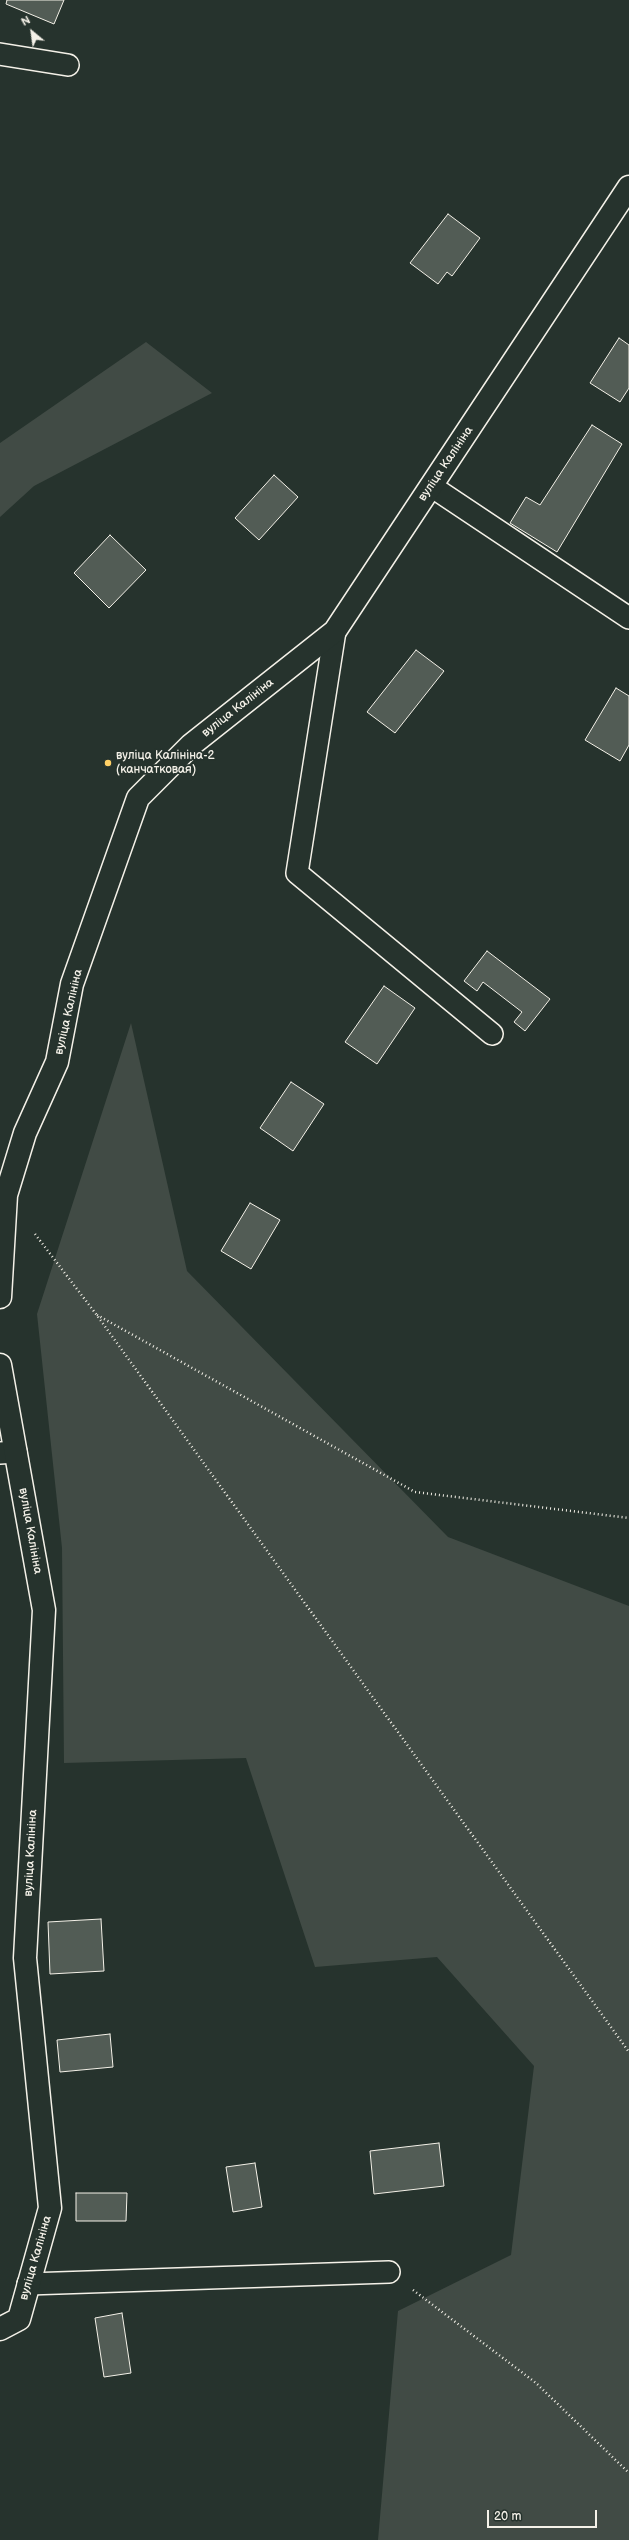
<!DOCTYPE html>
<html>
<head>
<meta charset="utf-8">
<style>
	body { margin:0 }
	#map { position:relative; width:629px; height:2540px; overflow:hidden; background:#26332d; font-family:"Balsamiq Sans",sans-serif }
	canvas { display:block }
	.north { position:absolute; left:12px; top:12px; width:40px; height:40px; -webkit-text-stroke:3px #26332d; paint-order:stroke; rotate:331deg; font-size:11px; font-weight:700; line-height:16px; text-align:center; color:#f4f1e8 }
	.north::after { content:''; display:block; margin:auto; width:14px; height:18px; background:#f4f1e8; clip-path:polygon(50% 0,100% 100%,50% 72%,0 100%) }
	.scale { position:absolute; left:487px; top:2510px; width:110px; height:18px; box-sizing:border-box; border:2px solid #f4f1e8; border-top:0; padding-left:5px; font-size:12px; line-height:14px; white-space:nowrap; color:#f4f1e8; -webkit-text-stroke:3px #26332d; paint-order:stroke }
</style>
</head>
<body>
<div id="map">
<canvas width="629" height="2540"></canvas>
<div class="north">N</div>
<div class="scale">20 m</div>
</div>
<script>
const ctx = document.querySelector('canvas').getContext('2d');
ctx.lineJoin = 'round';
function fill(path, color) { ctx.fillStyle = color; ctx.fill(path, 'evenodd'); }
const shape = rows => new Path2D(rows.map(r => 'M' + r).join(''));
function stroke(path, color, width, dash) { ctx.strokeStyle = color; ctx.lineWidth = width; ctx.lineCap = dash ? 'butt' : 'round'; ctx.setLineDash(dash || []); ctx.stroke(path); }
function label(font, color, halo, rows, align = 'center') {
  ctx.font = font + ' "Balsamiq Sans",sans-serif'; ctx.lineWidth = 3.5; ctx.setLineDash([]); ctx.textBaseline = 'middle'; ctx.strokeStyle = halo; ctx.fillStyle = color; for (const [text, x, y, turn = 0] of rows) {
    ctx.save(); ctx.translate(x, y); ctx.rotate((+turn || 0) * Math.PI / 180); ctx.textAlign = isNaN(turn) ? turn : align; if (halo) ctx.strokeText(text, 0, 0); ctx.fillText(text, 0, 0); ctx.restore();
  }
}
const green = shape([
	[146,342,212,393,34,486,0,517,0,443],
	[131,1023,187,1271,448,1537,629,1606,629,2540,378,2540,398,2311,511,2255,534,2066,437,1957,315,1967,246,1758,64,1763,62,1548,37,1314]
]);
const building = shape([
	[7,0,64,0,54,24,6,4,7,0],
	[448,214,480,238,452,276,447,272,438,284,410,263,448,214],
	[619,338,629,345,629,388,620,402,590,383,619,338],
	[592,425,622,444,557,552,510,523,526,497,540,505,592,425],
	[274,475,298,497,259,540,235,518,274,475],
	[110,535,146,570,109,608,74,573,110,535],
	[416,650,444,671,395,733,367,712,416,650],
	[616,688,629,696,629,745,620,761,585,740,616,688],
	[487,951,550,999,525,1031,514,1022,522,1012,483,982,477,991,464,981,487,951],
	[384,986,415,1008,377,1064,345,1042,384,986],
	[291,1082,324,1104,293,1151,260,1128,291,1082],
	[250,1203,280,1220,251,1269,221,1251,250,1203],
	[101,1919,104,1971,50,1974,48,1922,101,1919],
	[110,2034,113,2067,60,2072,57,2040,110,2034],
	[439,2143,444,2186,374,2194,370,2151,439,2143],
	[255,2163,262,2207,233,2212,226,2167,255,2163],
	[76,2193,127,2193,126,2221,76,2221,76,2193],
	[122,2313,131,2373,104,2377,95,2318,122,2313]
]);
const path = shape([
	[35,1234,96,1314,629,2052],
	[97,1315,415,1492,629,1518],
	[413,2290,536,2383,629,2473]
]);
const service = shape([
	[0,54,68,65],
	[431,486,629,618],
	[335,631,297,873,492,1034],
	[0,1453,16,1452],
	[28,2284,389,2272]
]);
const minor = shape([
	[0,1297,6,1195,25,1133,57,1062,72,984,138,798,191,745,335,631,629,187],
	[0,1365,44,1610,25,1958,50,2208,19,2319,0,2329]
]);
const markers = [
	[108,763,4,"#ffd166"]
];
const streetNames = [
	["вуліца Калініна",446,464,-56],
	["вуліца Калініна",238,708,-38],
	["вуліца Калініна",69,1012,-77],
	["вуліца Калініна",30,1531,80],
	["вуліца Калініна",31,1853,-87],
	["вуліца Калініна",36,2258,-74]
];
const poiNames = [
	["вуліца Калініна-2",116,756],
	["(канчатковая)",116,770]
];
fill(green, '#414b45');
fill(building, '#525c55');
stroke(building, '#f4f1e8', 1);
stroke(service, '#f4f1e8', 24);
stroke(minor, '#f4f1e8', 25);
stroke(path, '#f4f1e8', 2.5, [1, 3]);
stroke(service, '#26332d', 21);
stroke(minor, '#26332d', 22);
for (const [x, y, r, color] of markers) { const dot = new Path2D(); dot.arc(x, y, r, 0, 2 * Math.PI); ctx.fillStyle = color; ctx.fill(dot); stroke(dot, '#26332d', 1.5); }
label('12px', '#f4f1e8', '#26332d', streetNames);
label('12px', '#f4f1e8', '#26332d', poiNames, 'left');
</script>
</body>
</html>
